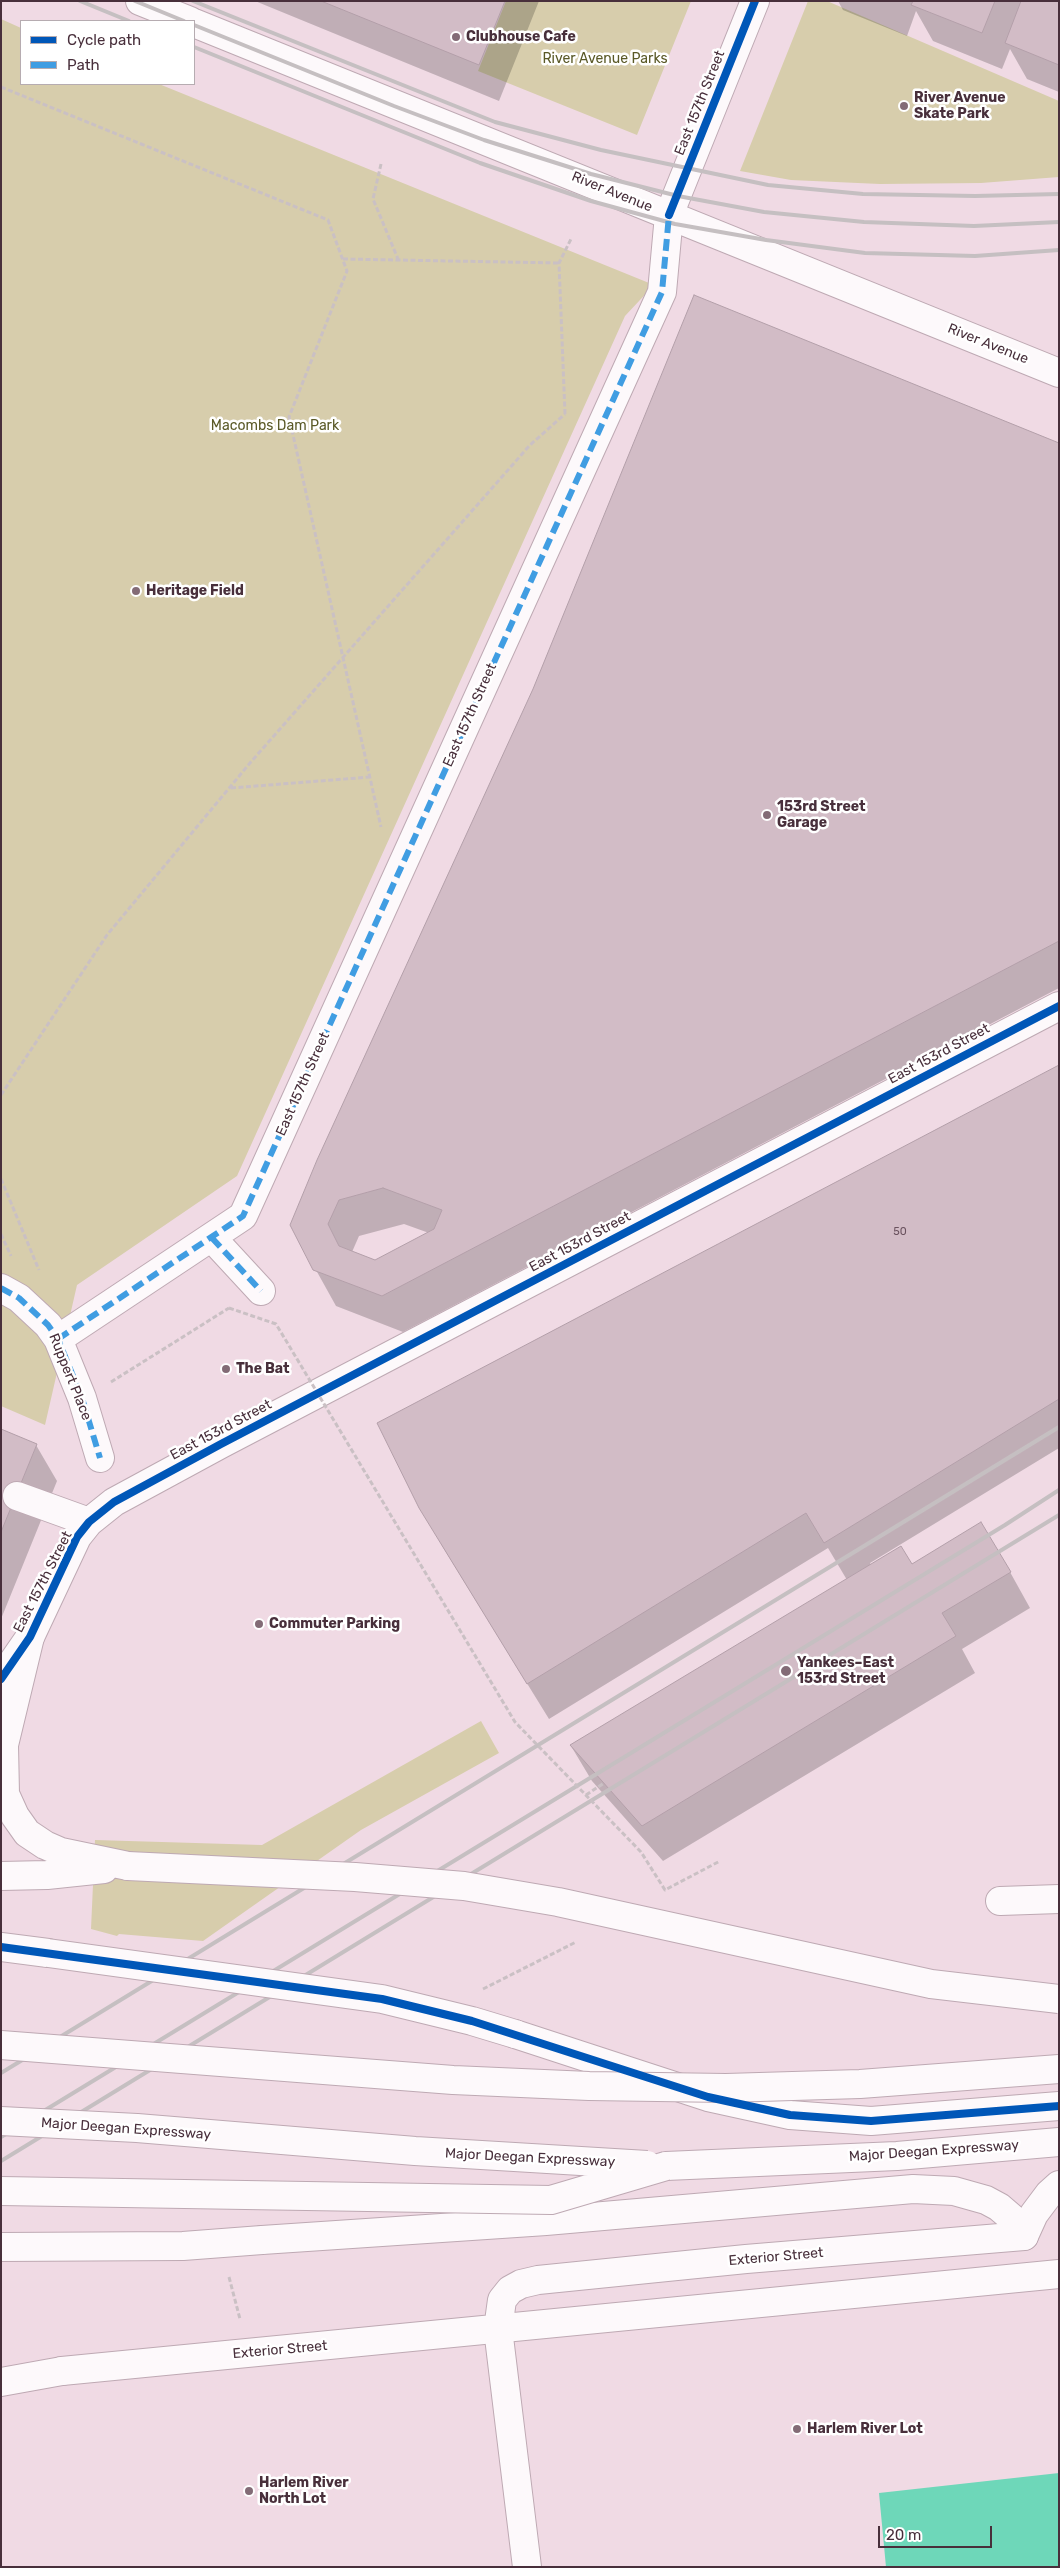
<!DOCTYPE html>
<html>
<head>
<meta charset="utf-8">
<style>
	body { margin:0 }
	#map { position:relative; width:1060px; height:2568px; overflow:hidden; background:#f0dae4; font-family:Rubik,sans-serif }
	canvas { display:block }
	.frame { position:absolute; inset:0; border:2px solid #482f3b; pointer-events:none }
	.legend { position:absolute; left:20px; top:20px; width:175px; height:65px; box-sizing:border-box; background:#fff; border:1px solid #b6acb1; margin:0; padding:6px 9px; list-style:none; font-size:15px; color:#482f3b }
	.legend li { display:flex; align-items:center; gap:10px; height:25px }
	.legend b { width:25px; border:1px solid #b6acb1 }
	.scale { position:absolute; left:878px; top:2526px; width:114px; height:22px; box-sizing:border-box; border:2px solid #482f3b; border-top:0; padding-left:6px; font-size:15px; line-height:18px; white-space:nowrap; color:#482f3b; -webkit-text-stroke:4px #fff; paint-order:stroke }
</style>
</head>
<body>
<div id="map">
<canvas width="1060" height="2568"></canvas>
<div class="frame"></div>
<ul class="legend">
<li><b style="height:6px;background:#0057b8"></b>Cycle path</li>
<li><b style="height:6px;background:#409de2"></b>Path</li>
</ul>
<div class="scale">20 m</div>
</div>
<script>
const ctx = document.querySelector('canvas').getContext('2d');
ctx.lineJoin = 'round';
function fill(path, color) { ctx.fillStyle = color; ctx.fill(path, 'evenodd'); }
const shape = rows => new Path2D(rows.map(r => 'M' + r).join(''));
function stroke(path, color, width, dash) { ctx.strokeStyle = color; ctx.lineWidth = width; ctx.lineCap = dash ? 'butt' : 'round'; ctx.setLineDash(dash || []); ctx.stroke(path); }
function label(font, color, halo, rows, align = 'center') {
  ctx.font = font + ' Rubik,sans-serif'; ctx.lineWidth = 5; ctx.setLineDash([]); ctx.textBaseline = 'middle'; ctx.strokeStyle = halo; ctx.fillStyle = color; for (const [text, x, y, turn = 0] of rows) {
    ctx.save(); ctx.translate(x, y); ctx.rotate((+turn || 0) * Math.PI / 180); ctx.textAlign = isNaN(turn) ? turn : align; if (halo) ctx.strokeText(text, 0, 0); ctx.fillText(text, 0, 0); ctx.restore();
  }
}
const green = shape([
	[506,1,691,1,637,135,478,71],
	[808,1,827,1,1059,101,1059,177,981,183,880,184,791,180,740,171],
	[1,19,21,28,21,84,159,84,654,285,625,316,237,1176,77,1285,45,1425,1,1406],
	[481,1721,499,1753,361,1830,203,1941,119,1934,117,1936,91,1929,95,1840,262,1845]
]);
const water = shape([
	[1059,2473,1059,2567,886,2567,879,2493]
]);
const shadow = shape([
	[255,1,539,1,499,101],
	[838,1,1059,1,1059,92,1027,79,1010,49,1002,69,933,41,916,11,907,36,843,10],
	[1059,444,1059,988,403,1332,336,1306,291,1225],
	[404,1224,429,1233,375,1262,352,1252,359,1236],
	[1059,1066,1059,1448,870,1563,871,1565,1010,1572,1030,1608,962,1649,975,1673,663,1861,592,1781,571,1746,847,1580,828,1548,549,1719,441,1544],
	[1,1431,36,1445,57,1481,1,1619]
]);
const building = shape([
	[321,1,505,1,479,65,321,1],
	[913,1,995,1,982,33,911,5,913,1],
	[1021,1,1059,1,1059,65,1005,43,1021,1],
	[694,295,1059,443,1059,941,382,1296,313,1270,290,1225,317,1160,533,689,694,295],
	[383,1188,442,1210,434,1229,375,1260,339,1246,328,1224,339,1200,383,1188],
	[1059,1065,1059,1399,824,1543,806,1513,527,1684,419,1508,377,1423,1059,1065],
	[1,1429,37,1444,1,1532,1,1429],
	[981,1522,1011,1572,942,1613,956,1636,642,1826,570,1745,901,1546,912,1564,981,1522]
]);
const path = shape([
	[1,87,328,220,347,271,289,417,381,827],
	[381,164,373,199,398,259],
	[343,259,559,263],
	[565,414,559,263,571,239],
	[231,788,370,777],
	[1,1095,107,935,250,763,530,445,565,414],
	[1,1179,39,1270],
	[1,1234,11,1256],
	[111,1382,229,1308],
	[586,1795,604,1783],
	[483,1989,576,1942],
	[229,2277,240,2319]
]);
const minor = shape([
	[212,1238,261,1291],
	[1,1288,19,1298,48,1325,58,1339,82,1398,100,1458],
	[58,1339,243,1216,662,292,669,215,755,1],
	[17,1496,89,1522],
	[1,1679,30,1637,77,1537,89,1522,114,1502,221,1444,1059,1006],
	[1000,1901,1059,1899]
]);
const major = shape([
	[140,1,190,21],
	[194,23,1059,373],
	[1,1947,48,1953],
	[515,2034,708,2097,790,2115,871,2121,1059,2106],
	[1024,2236,1034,2214,1049,2194,1059,2185],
	[498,2329,502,2300,510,2290,521,2284,538,2280,746,2259,1024,2236],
	[62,2371,1059,2274]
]);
const highway = shape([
	[30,1637,4,1745,5,1794,15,1816,27,1833,45,1845,61,1852,128,1866],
	[1,1876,47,1875,104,1869],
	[666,2166,897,2156,1059,2142],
	[262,2240,546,2221,913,2189,954,2191,986,2200,999,2207,1013,2219,1024,2236],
	[498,2329,527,2567],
	[1,2382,62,2371]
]);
const rail = shape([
	[80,1,129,21],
	[135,1,184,21],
	[193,1,495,122,601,150,768,185,863,194,975,196,1059,194],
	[194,25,394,106,484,140,591,174,678,196,764,212,864,222,974,226,1059,222],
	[194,47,480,163,591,201,675,224,766,240,865,253,975,256,1059,250],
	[1,2073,1059,1427],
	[1,2137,1005,1525,1059,1490],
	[1,2161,1059,1515]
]);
const pathBridge = shape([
	[229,1308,276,1324,515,1722,641,1852,665,1890,720,1861]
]);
const majorBridge = shape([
	[48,1953,382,1999,472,2021,515,2034]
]);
const highwayBridge = shape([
	[128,1866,355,1877,464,1886,558,1902,931,1984,1059,1999],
	[1,2045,453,2080,589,2086,726,2088,860,2084,1059,2069],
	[1,2121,137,2128,415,2151,647,2165],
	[1,2191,551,2200,666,2166],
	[1,2247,183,2246,262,2240]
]);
const quiet = shape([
	[212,1238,261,1291],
	[1,1288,19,1298,48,1325,58,1339,82,1398,100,1458],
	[58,1339,243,1216,662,292,669,215]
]);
const cycleway = shape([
	[669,215,755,1],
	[1,1679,30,1637,77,1537,89,1522,114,1502,221,1444,1059,1006],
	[1,1947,382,1999,472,2021,708,2097,790,2115,871,2121,1059,2106]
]);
const markers = [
	[456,37,5,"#836b76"],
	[904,106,5,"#836b76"],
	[136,591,5,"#836b76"],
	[767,815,5,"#836b76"],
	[226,1369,5,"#836b76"],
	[259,1624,5,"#836b76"],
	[786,1671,6,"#836b76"],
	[797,2429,5,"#836b76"],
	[249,2491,5,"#836b76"]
];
const numberNames = [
	["50",900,1232]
];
const poiNames = [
	["Clubhouse Cafe",466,37],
	["River Avenue",914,98],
	["Skate Park",914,114],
	["Heritage Field",146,591],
	["153rd Street",777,807],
	["Garage",777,823],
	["The Bat",236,1369],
	["Commuter Parking",269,1624],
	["Yankees–East",797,1663],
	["153rd Street",797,1679],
	["Harlem River Lot",807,2429],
	["Harlem River",259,2483],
	["North Lot",259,2499]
];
const parkNames = [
	["River Avenue Parks",605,59],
	["Macombs Dam Park",275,426]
];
const streetNames = [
	["East 157th Street",700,103,-68],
	["River Avenue",612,192,22],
	["River Avenue",988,344,22],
	["East 157th Street",470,715,-66],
	["East 153rd Street",939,1054,-28],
	["East 157th Street",303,1084,-66],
	["East 153rd Street",580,1242,-28],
	["Ruppert Place",70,1377,68],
	["East 153rd Street",221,1430,-28],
	["East 157th Street",43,1582,-63],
	["Major Deegan Expressway",126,2129,4],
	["Major Deegan Expressway",934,2151,-4],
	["Major Deegan Expressway",530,2158,3],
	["Exterior Street",776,2257,-5],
	["Exterior Street",280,2350,-5]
];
fill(green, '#d7cdac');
fill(water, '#6ed7b9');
fill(shadow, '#0003');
fill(building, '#d2bcc6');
stroke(building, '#b39fa9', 1);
stroke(minor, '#bea9b3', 30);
stroke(major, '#bea9b3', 30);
stroke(highway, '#bea9b3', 30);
stroke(path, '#cac0c4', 3, [5, 2.5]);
stroke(minor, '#fdf9fb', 28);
stroke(major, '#fdf9fb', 28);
stroke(highway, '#fdf9fb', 28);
stroke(rail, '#c5bfc1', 4);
stroke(majorBridge, '#bea9b3', 30, []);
stroke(highwayBridge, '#bea9b3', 30, []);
stroke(pathBridge, '#cac0c4', 3, [5, 2.5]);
stroke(majorBridge, '#fdf9fb', 28);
stroke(highwayBridge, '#fdf9fb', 28);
stroke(quiet, '#409de2', 6, [12, 6]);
stroke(cycleway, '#0057b8', 8);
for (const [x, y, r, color] of markers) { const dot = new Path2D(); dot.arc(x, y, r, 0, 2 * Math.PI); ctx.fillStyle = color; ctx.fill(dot); stroke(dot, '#fff', 2); }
label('11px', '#6a525e', null, numberNames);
label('bold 14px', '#482f3b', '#fff', poiNames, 'left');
label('14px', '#5a5927', '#fff', parkNames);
label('14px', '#482f3b', '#fff', streetNames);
</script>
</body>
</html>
